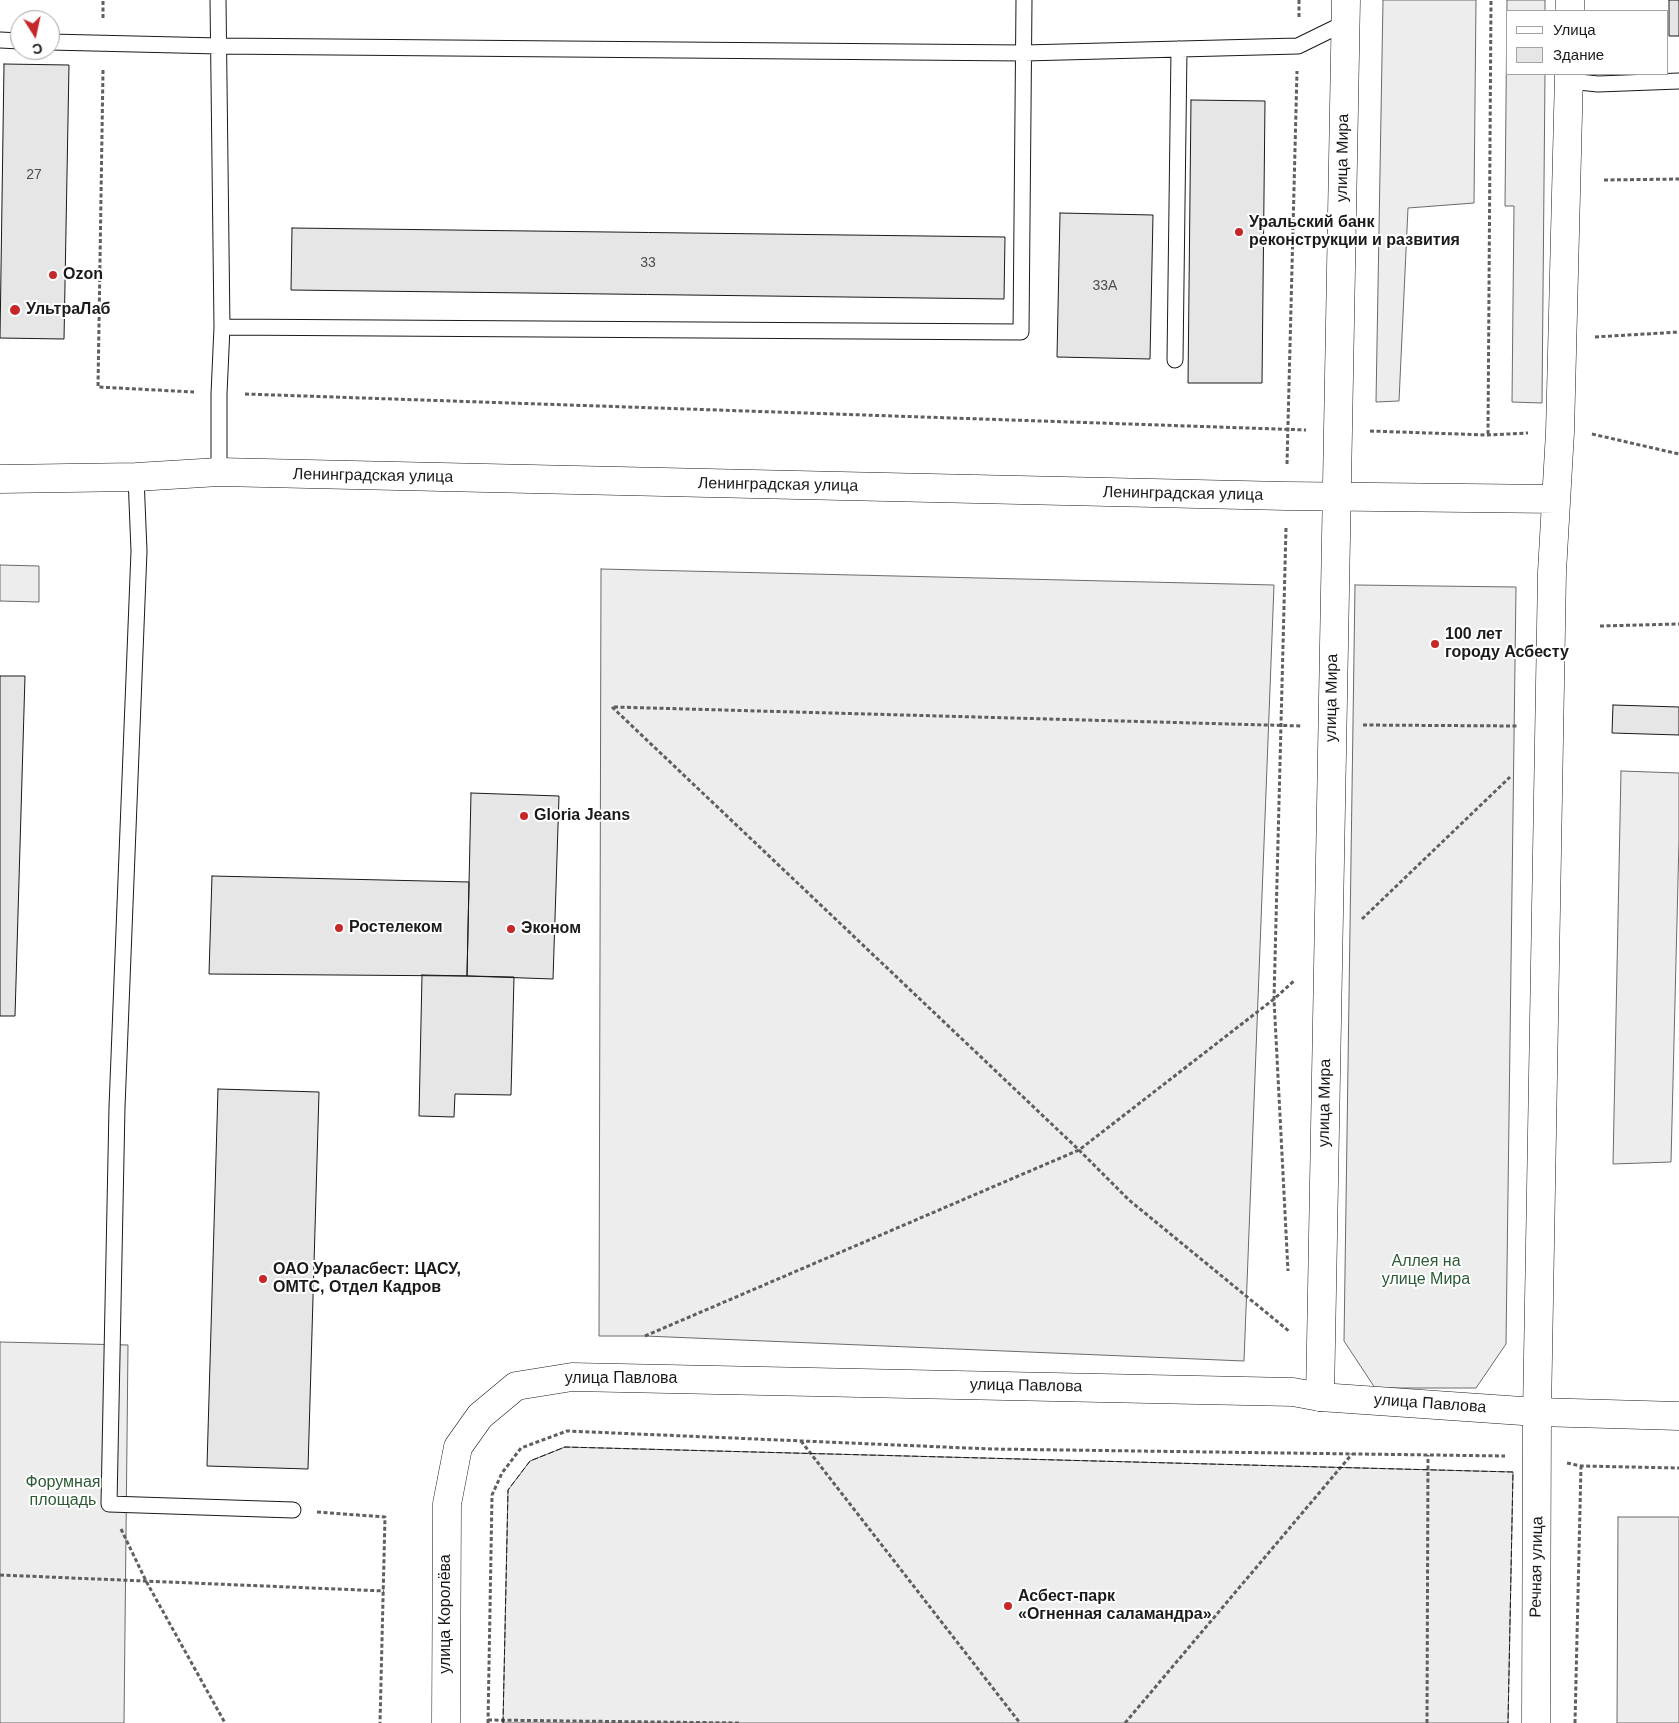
<!DOCTYPE html>
<html>
<head>
<meta charset="utf-8">
<style>
	body { margin:0 }
	#map { position:relative; width:1679px; height:1723px; overflow:hidden; background:#fff; font-family:Helvetica,sans-serif }
	canvas { display:block }
	.legend { position:absolute; left:1506px; top:10px; width:162px; height:65px; box-sizing:border-box; background:#fff; border:1px solid #a3a3a3; margin:0; padding:6px 9px; list-style:none; font-size:15px; color:#1a1a1a }
	.legend li { display:flex; align-items:center; gap:10px; height:25px }
	.legend b { width:25px; border:1px solid #a3a3a3 }
	.north { position:absolute; left:10px; top:10px; width:50px; height:50px; box-sizing:border-box; background:#fff; border:1px solid #a3a3a3; border-radius:50%; rotate:170deg; font-size:14px; font-weight:700; line-height:20px; text-align:center; color:#1a1a1a }
	.north::after { content:''; display:block; margin:auto; width:18px; height:22px; background:#c62828; clip-path:polygon(50% 0,100% 100%,50% 72%,0 100%) }
</style>
</head>
<body>
<div id="map">
<canvas width="1679" height="1723"></canvas>
<ul class="legend">
<li><b style="height:6px;background:#fff"></b>Улица</li>
<li><b style="height:14px;background:#e6e6e6"></b>Здание</li>
</ul>
<div class="north">С</div>
</div>
<script>
const ctx = document.querySelector('canvas').getContext('2d');
ctx.lineJoin = 'round';
function fill(path, color) { ctx.fillStyle = color; ctx.fill(path, 'evenodd'); }
const shape = rows => new Path2D(rows.map(r => 'M' + r).join(''));
function stroke(path, color, width, dash) { ctx.strokeStyle = color; ctx.lineWidth = width; ctx.lineCap = dash ? 'butt' : 'round'; ctx.setLineDash(dash || []); ctx.stroke(path); }
function label(font, color, halo, rows, align = 'center') {
  ctx.font = font + ' Helvetica,sans-serif'; ctx.lineWidth = 4; ctx.setLineDash([]); ctx.textBaseline = 'middle'; ctx.strokeStyle = halo; ctx.fillStyle = color; for (const [text, x, y, turn = 0] of rows) {
    ctx.save(); ctx.translate(x, y); ctx.rotate((+turn || 0) * Math.PI / 180); ctx.textAlign = isNaN(turn) ? turn : align; if (halo) ctx.strokeText(text, 0, 0); ctx.fillText(text, 0, 0); ctx.restore();
  }
}
const built = shape([
	[1383,0,1476,0,1474,203,1408,208,1399,401,1376,402,1383,0],
	[1507,0,1545,0,1545,11,1508,11,1508,74,1545,74,1542,403,1512,402,1514,206,1505,206,1507,0],
	[0,565,39,566,39,602,0,601,0,565],
	[601,569,1274,585,1244,1361,645,1336,599,1336,601,569],
	[1355,585,1516,587,1506,1344,1476,1388,1375,1388,1344,1341,1355,585],
	[1621,771,1679,773,1679,840,1671,1162,1613,1164,1621,771],
	[0,1342,128,1345,124,1723,0,1723,0,1342],
	[565,1447,1513,1472,1508,1723,503,1723,508,1490,530,1461,565,1447],
	[1618,1517,1679,1517,1679,1723,1617,1723,1618,1517]
]);
const building = shape([
	[1669,0,1679,0,1679,36,1669,36,1669,0],
	[4,64,69,65,64,339,0,338,4,64],
	[1191,100,1265,101,1262,383,1188,383,1191,100],
	[1060,213,1153,215,1150,359,1057,357,1060,213],
	[292,228,1005,237,1004,299,291,290,292,228],
	[0,676,25,676,15,1016,0,1016,0,676],
	[1613,705,1679,707,1679,735,1612,733,1613,705],
	[471,793,559,796,553,979,467,976,471,793],
	[212,876,469,882,467,976,209,974,212,876],
	[422,975,514,977,511,1095,455,1094,454,1117,419,1116,422,975],
	[218,1089,319,1092,308,1469,207,1466,218,1089]
]);
const path = shape([
	[1299,17,1299,0],
	[103,18,103,0],
	[103,70,98,387,194,392],
	[1604,180,1679,179],
	[1595,337,1679,332],
	[245,394,1306,430],
	[1370,431,1488,435,1528,433],
	[1488,434,1491,0],
	[1592,434,1679,454],
	[1287,464,1297,71],
	[1286,528,1274,999,1288,1271],
	[1600,626,1679,624],
	[612,707,1079,1150,1129,1200,1290,1332],
	[614,707,1302,726],
	[1363,725,1517,726],
	[1362,919,1510,777],
	[645,1336,1079,1150,1274,999,1295,980],
	[801,1441,1020,1723],
	[1567,1463,1581,1466,1679,1468],
	[317,1512,385,1517,380,1723],
	[121,1529,146,1581,225,1723],
	[0,1575,384,1591],
	[488,1720,739,1723],
	[488,1723,492,1495,502,1473,521,1448,567,1431,991,1449,1505,1456],
	[1125,1723,1352,1454],
	[1427,1723,1428,1455],
	[1575,1723,1581,1466]
]);
const service = shape([
	[218,0,222,327,219,394,219,472],
	[0,40,20,41],
	[50,42,219,46,1024,53,1298,46,1345,23],
	[1569,81,1598,84,1679,81],
	[222,327,1021,332,1024,0],
	[1175,360,1179,49],
	[136,477,139,551,117,1107,109,1504,293,1510]
]);
const minor = shape([
	[1570,11,1570,0],
	[0,479,136,477,219,472,1286,496,1556,499],
	[1320,1397,1346,0],
	[1536,1723,1537,1412,1552,572,1560,432,1569,74]
]);
const tertiary = shape([
	[446,1723,447,1504,458,1447,480,1416,516,1386,572,1377,1293,1392,1320,1397,1537,1412,1679,1416]
]);
const fence = shape([
	[503,1723,508,1490,530,1461,565,1447,1513,1472,1508,1723]
]);
const markers = [
	[1239,232,5,"#c62828"],
	[53,275,5,"#c62828"],
	[15,310,6,"#c62828"],
	[1435,644,5,"#c62828"],
	[524,816,5,"#c62828"],
	[339,928,5,"#c62828"],
	[511,929,5,"#c62828"],
	[263,1279,5,"#c62828"],
	[1008,1606,5,"#c62828"]
];
const numberNames = [
	["27",34,175],
	["33",648,263],
	["33А",1105,286]
];
const streetNames = [
	["улица Мира",1343,158,-89],
	["Ленинградская улица",373,476,1],
	["Ленинградская улица",778,485,1],
	["Ленинградская улица",1183,494,1],
	["улица Мира",1332,698,-89],
	["улица Мира",1325,1103,-89],
	["улица Павлова",621,1379],
	["улица Павлова",1026,1386,1],
	["улица Павлова",1430,1404,4],
	["Речная улица",1537,1567,-89],
	["улица Королёва",446,1614,-90]
];
const poiNames = [
	["Уральский банк",1249,223],
	["реконструкции и развития",1249,241],
	["Ozon",63,275],
	["УльтраЛаб",26,310],
	["100 лет",1445,635],
	["городу Асбесту",1445,653],
	["Gloria Jeans",534,816],
	["Ростелеком",349,928],
	["Эконом",521,929],
	["ОАО Ураласбест: ЦАСУ,",273,1270],
	["ОМТС, Отдел Кадров",273,1288],
	["Асбест-парк",1018,1597],
	["«Огненная саламандра»",1018,1615]
];
const parkNames = [
	["Аллея на",1426,1262],
	["улице Мира",1426,1280],
	["Форумная",63,1483],
	["площадь",63,1501]
];
fill(built, '#ededed');
stroke(built, '#6a6a6a', 1);
fill(building, '#e6e6e6');
stroke(building, '#1a1a1a', 1);
stroke(service, '#1a1a1a', 17);
stroke(minor, '#1a1a1a', 29);
stroke(tertiary, '#1a1a1a', 29);
stroke(path, '#5f5f5f', 3, [4, 2.5]);
stroke(service, '#fff', 15);
stroke(minor, '#fff', 28);
stroke(tertiary, '#fff', 28);
stroke(fence, '#1a1a1a', 1, [6, 2.5]);
for (const [x, y, r, color] of markers) { const dot = new Path2D(); dot.arc(x, y, r, 0, 2 * Math.PI); ctx.fillStyle = color; ctx.fill(dot); stroke(dot, '#fff', 2); }
label('14px', '#4d4d4d', null, numberNames);
label('16px', '#1a1a1a', '#fff', streetNames);
label('bold 16px', '#1a1a1a', '#fff', poiNames, 'left');
label('16px', '#2b5a34', '#fff', parkNames);
</script>
</body>
</html>
